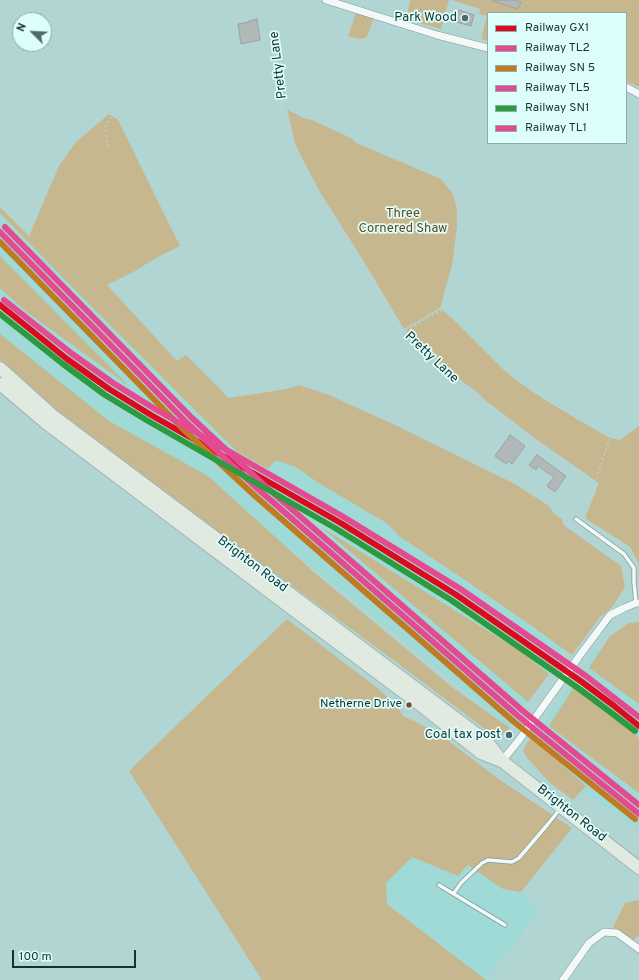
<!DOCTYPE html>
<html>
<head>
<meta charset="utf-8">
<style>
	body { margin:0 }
	#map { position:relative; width:639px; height:980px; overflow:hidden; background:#b1d5d2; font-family:Overpass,sans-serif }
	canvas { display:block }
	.legend { position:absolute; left:487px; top:12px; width:140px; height:132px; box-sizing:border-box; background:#defefb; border:1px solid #8eaca9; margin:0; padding:5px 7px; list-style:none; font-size:12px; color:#16312f }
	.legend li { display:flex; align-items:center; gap:8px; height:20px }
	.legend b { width:20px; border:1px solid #8eaca9 }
	.north { position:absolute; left:12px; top:12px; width:40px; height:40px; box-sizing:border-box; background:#defefb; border:1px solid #8eaca9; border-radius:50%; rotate:294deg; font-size:11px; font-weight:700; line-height:16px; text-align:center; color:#16312f }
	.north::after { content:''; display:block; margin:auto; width:14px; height:18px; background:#4c6a68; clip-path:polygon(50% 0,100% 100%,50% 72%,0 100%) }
	.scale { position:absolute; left:12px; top:950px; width:124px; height:18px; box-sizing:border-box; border:2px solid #16312f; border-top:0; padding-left:5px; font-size:12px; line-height:14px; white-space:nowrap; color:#16312f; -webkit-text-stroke:3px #defefb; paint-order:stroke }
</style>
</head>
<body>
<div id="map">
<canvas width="639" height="980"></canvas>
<ul class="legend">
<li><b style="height:5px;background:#dc0a1e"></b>Railway GX1</li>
<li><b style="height:5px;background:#e34a90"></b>Railway TL2</li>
<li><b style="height:5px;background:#bf7a22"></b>Railway SN 5</li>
<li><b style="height:5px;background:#e34a90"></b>Railway TL5</li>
<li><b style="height:5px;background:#2d9b3d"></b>Railway SN1</li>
<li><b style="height:5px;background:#e34a90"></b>Railway TL1</li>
</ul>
<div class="north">N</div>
<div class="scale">100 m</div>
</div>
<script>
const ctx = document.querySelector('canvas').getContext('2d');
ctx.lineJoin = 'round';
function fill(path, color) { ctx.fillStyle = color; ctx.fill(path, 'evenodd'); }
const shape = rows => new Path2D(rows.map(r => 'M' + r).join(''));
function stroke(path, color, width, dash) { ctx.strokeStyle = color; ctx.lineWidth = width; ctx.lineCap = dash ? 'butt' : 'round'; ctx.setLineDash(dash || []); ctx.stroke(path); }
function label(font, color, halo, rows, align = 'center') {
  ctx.font = font + ' Overpass,sans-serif'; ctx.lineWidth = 3.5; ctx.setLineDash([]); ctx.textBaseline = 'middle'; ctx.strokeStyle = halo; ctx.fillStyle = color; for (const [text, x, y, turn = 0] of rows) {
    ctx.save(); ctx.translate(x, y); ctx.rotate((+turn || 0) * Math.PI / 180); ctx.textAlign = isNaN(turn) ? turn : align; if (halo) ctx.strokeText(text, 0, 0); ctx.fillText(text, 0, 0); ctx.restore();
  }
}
const built = shape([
	[0,211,244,429,575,633,549,674,510,728,360,605,203,483,102,424,0,344],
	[597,648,639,679,639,830,582,791,530,743],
	[412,857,458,876,468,865,503,889,521,892,540,911,486,980,387,904,386,883]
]);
const green = shape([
	[410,0,449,0,441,29,406,20],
	[451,0,639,0,639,87,633,84,626,82,626,13,488,13,488,41,481,39,487,16,479,14,480,9],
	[356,13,374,18,367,36,365,38,359,39,348,36],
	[287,108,290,111,303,118,312,120,351,138,356,143,441,179,453,194,457,210,457,226,452,265,440,308,404,329,366,265,320,192,300,154,295,143],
	[109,114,118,120,180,246,156,258,135,271,107,285,177,361,186,355,229,398,287,389,299,385,329,395,397,426,515,484,549,506,554,514,562,519,563,524,566,527,621,566,625,587,613,606,607,612,600,617,572,655,536,629,468,582,399,536,393,529,385,522,320,484,296,467,278,461,274,462,268,469,236,451,74,289,0,213,0,207,29,236,59,166,66,156,76,142],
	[0,256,129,386,24,310,0,288],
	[441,309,453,319,503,369,516,380,542,398,575,418,610,438,620,440,639,426,639,564,630,547,585,518,599,483,536,439,485,400,475,390,467,385,442,365,405,330],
	[0,334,109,421,208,476,315,573,452,687,510,728,497,738,392,659,273,572,57,412,0,360],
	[321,527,520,651,549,674,528,702],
	[287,619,380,690,399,709,403,716,438,733,500,780,572,828,521,892,503,889,468,865,458,876,412,857,386,883,387,904,486,980,262,980,129,771],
	[639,622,639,704,589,668,610,636,629,623],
	[574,687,639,738,639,793,549,726],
	[531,737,586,786,573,800,550,783,527,758,523,750],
	[639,900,639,935,634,940,613,927,625,903]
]);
const building = shape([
	[493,0,515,0,521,2,518,9,493,1,493,0],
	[459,10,474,15,471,26,456,22,459,10],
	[257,19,260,40,241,44,238,24,249,22,249,21,257,19],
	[510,435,525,446,512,464,508,461,506,464,495,456,510,435],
	[537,455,566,476,555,492,547,486,554,477,538,466,536,470,529,465,537,455]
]);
const path = shape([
	[272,0,282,97,293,143,297,154,318,194,364,267,391,315,404,332,418,348,464,388,535,441,577,471,591,486],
	[320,4,319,8,323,15,334,21,340,33,347,37,354,40,359,41,365,39,371,36,374,30,379,28,384,27],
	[375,23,374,30,407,100,437,147,456,192,460,210,454,266,444,309,404,332],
	[108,147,105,128,112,116,203,43,239,15,257,0],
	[460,208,480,116,488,71],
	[578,514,591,486,596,481,599,471,610,438,619,402,639,365],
	[585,518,587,509,587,498],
	[404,706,425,722]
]);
const service = shape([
	[576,519,624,554,634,568,634,582,636,603],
	[439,885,505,925],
	[454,893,461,883,482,863,488,860,512,862,519,858,548,824,560,809]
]);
const minor = shape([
	[326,0,437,35,488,48],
	[626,87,639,94],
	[502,761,519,740,583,651,610,615,624,608,636,603,639,603],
	[563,980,589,943,604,932,617,933,639,949]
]);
const trunk = shape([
	[0,368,52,415,478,735,488,743,502,761,639,868],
	[0,384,46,423,307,620,422,706,481,753,501,761]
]);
const rail1 = shape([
	[0,305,67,359,109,389,151,415,339,522,455,594,582,682,613,705,639,726]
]);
const rail2 = shape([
	[0,232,187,423,259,490,518,716,639,814]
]);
const rail3 = shape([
	[0,242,182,428,254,495,513,721,635,819]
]);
const rail4 = shape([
	[5,227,192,418,264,485,523,711,639,805]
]);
const rail5 = shape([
	[0,314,63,364,105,395,148,421,335,528,451,600,578,688,609,711,635,731]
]);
const rail6 = shape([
	[4,300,71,353,113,383,155,409,342,516,459,588,586,676,639,717]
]);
const markers = [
	[465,18,4,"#4c6a68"],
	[409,705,3.5,"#7a4b2a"],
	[509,735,4,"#4c6a68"]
];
const busNames = [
	["Netherne Drive",402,705]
];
const poiNames = [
	["Park Wood",457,18],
	["Coal tax post",501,735]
];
const streetNames = [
	["Pretty Lane",279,65,-97],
	["Pretty Lane",431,358,43],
	["Brighton Road",252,565,37],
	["Brighton Road",571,814,38]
];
const parkNames = [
	["Three",403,214],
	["Cornered Shaw",403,229]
];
fill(built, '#9fdad6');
fill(green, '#c7b78f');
fill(building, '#b2b8b8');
stroke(building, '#9ca2a2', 1);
stroke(service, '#7f9c99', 5);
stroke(minor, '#7f9c99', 8);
stroke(trunk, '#a1b4b3', 14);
stroke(path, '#c2cdcc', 1.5, [2, 3]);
stroke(service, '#f3f9f8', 3.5);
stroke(minor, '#f3f9f8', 7);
stroke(trunk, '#e1eae1', 12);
stroke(rail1, '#dc0a1e', 6);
stroke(rail2, '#e34a90', 6);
stroke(rail3, '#bf7a22', 6);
stroke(rail4, '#e34a90', 6);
stroke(rail5, '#2d9b3d', 6);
stroke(rail6, '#e34a90', 6);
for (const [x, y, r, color] of markers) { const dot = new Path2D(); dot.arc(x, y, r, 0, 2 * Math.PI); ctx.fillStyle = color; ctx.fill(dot); stroke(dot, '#defefb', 1.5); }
label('12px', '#16312f', '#defefb', busNames, 'right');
label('13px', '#16312f', '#defefb', poiNames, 'right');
label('13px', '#16312f', '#defefb', streetNames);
label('13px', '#65461e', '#defefb', parkNames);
</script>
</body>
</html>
